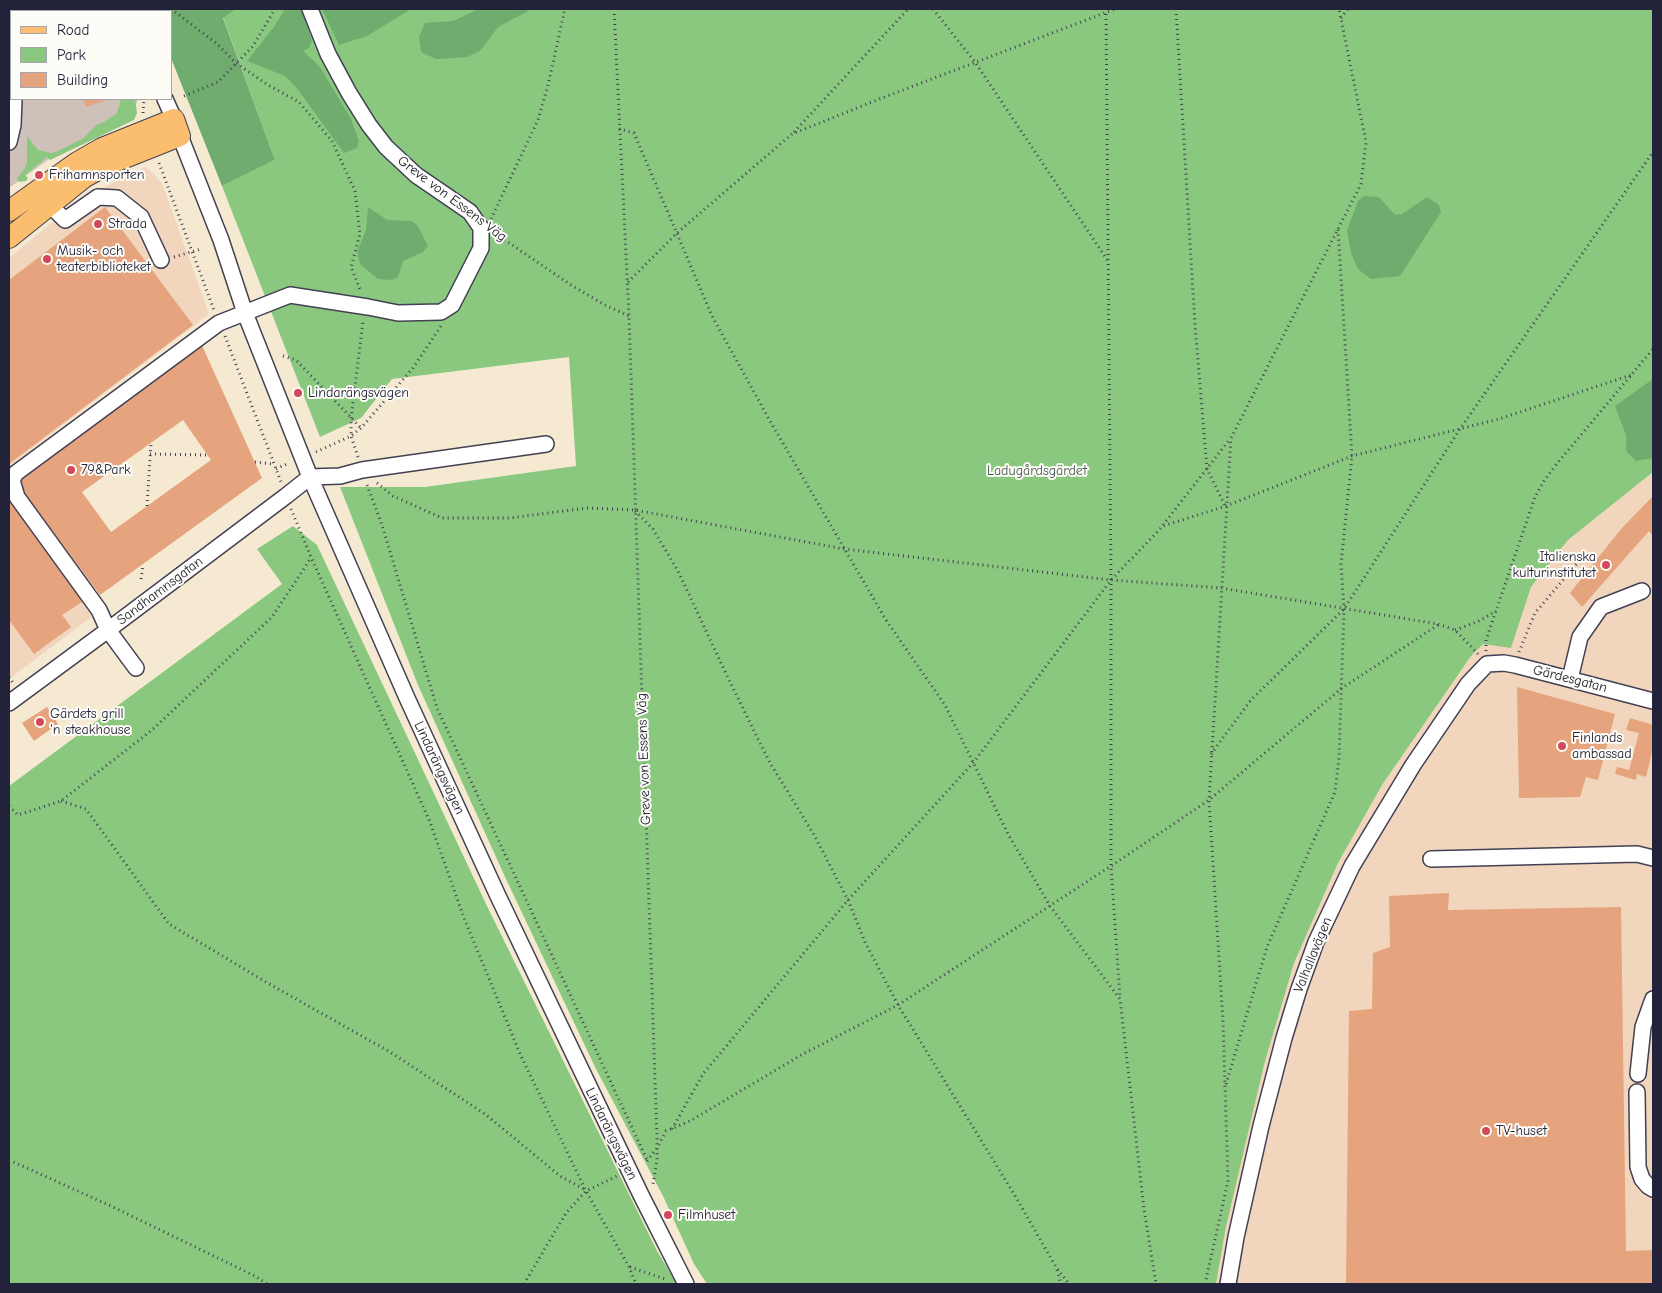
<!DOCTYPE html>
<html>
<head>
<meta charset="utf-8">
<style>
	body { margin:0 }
	#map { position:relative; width:1662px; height:1293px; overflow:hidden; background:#f5e9d2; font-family:"Comic Neue",sans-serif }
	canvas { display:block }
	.frame { position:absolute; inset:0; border:10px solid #22223b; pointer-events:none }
	.legend { position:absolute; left:10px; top:10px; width:162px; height:90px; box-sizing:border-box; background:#fdfcf7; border:1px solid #a5a5ac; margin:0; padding:6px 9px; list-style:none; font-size:15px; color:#22223b }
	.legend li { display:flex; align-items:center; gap:10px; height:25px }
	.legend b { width:25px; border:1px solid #a5a5ac }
</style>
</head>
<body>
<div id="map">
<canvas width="1662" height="1293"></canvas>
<div class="frame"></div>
<ul class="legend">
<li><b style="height:6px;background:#fabe6e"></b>Road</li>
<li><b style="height:14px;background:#8ac87f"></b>Park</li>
<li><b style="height:14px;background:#e6a47e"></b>Building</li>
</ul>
</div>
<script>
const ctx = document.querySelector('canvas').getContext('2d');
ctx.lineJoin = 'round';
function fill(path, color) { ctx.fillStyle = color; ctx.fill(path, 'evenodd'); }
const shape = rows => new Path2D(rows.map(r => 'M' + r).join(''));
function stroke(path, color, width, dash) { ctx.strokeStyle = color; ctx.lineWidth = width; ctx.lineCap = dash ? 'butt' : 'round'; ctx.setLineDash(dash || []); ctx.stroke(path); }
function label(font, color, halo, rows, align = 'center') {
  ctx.font = font + ' "Comic Neue",sans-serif'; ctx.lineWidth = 4; ctx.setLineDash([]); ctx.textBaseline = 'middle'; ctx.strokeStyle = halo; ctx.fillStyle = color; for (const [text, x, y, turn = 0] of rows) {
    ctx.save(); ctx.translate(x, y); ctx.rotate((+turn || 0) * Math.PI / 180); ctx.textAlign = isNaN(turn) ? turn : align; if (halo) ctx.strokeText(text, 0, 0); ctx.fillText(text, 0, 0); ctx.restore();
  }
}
const built = shape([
	[146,167,162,183,209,314,9,466,9,258,83,197],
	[1653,472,1653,1284,1216,1284,1226,1227,1264,1065,1294,963,1338,863,1382,785,1471,656,1483,644,1511,647,1531,587,1568,540],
	[9,495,94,610,90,618,9,679]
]);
const industrial = shape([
	[9,9,106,9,107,11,11,11,11,99,138,99,131,118,49,159,9,188]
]);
const green = shape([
	[236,9,1653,9,1653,472,1568,540,1531,587,1511,648,1483,644,1471,656,1382,785,1338,863,1294,963,1264,1065,1226,1227,1216,1284,707,1284,694,1264,663,1196,596,1069,506,879,418,685,340,487,425,487,576,466,569,357,392,379,361,418,320,437,222,186,275,160,223,17],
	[120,99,135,99,137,113,134,120,50,160,47,157,25,175,28,178,26,181,19,182,17,179,25,168,27,162,27,136,38,150,51,153,56,152,84,138,96,125,102,123,116,114,120,104],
	[293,526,317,545,486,904,657,1251,677,1284,9,1284,9,786,282,584,257,549]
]);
const forest = shape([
	[152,9,236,9,223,18,275,160,222,186,171,58,171,11,153,11],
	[285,9,301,9,312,41,309,48,303,51,320,67,351,119,359,141,357,148,344,153,296,87,285,76,247,61,274,27],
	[322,9,411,9,367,36,339,45],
	[479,9,532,9,498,27,480,51,467,57,436,59,421,52,419,37,425,23,453,21],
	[1364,196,1379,197,1395,215,1402,214,1427,197,1439,205,1441,212,1400,276,1371,279,1358,269,1351,253,1347,230,1358,201],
	[368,207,387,220,411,221,417,225,428,246,423,252,403,261,398,277,392,280,378,279,360,264,357,252,366,230],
	[1653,379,1653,458,1636,461,1626,451,1626,435,1615,406]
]);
const building = shape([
	[51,9,104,9,105,11,52,11],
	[83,99,109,99,86,107],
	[105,207,193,325,9,464,9,280],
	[200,341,262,478,100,595,14,480],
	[183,420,211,460,111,532,82,492],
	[1653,496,1653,536,1649,531,1582,607,1570,593,1621,529],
	[9,501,85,600,62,615,71,627,34,654,9,620],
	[1517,687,1615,714,1598,780,1586,777,1580,797,1519,798],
	[47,707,58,724,34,741,22,723],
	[1630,718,1653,725,1653,748,1646,777,1637,774,1636,780,1615,774,1617,767,1629,770,1639,733,1626,730],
	[1449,893,1448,910,1621,907,1626,1251,1653,1250,1653,1284,1346,1284,1349,1011,1372,1009,1373,953,1390,947,1389,896]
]);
const path = shape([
	[111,9,112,11],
	[171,9,216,43,236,63,268,85,299,102,332,141,355,191,360,234,351,267,361,292],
	[614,9,629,316,657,1138,657,1160,653,1184],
	[933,9,975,62,1108,261],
	[1106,9,1111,580,1111,866,1120,998],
	[1176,9,1195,325,1207,469,1225,506],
	[1341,18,1348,9],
	[184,96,218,82,253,46,275,9],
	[143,113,144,99],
	[619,129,634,133,712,316,770,421,886,620,945,705,1008,834,1050,906,1120,999,1144,1209,1156,1284],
	[794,132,908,9],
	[159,163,214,310],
	[491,219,538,120,548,85,565,9],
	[496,234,571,285,605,305,629,316],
	[174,257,201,249],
	[628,282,677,233,792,134,882,98,1115,9],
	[225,336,281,482],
	[283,356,296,360,361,428],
	[316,452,351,436,361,428,413,368,441,326],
	[150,454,207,455],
	[358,457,351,436,351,419,363,321],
	[255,462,273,464],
	[276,469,289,463],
	[377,483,393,496,442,518,510,518,587,508,635,510,844,549,1111,580,1221,588,1438,624,1455,630,1478,654],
	[367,485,382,525,437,708,647,1160],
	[147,506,151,443],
	[291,509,311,557,430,822,464,918,521,1056,586,1191,629,1267,636,1284],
	[635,511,653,529,678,571,729,680,770,763,813,833,848,900,865,942,898,1005,1014,1194,1056,1267,1069,1284],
	[1163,525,1230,439],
	[141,579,143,565],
	[1455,630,1477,622,1496,611],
	[1486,651,1486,640,1535,497,1544,481,1555,466,1653,349],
	[1519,652,1535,613,1580,560],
	[9,677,13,683],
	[1211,754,1251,700,1344,609,1460,429,1653,152],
	[61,801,86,809,169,924,266,982,390,1052,485,1114,560,1176,586,1190],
	[9,806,18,815,61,801,152,730,272,617,311,558],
	[1226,1084,1267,947,1335,792,1339,758,1344,609,1341,564,1352,456,1338,229],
	[672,1129,703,1074,848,900,973,763,1111,580,1163,526,1226,506,1352,456,1499,419,1631,375],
	[9,1160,111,1206,255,1276,267,1284],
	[647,1161,657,1148,666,1131,690,1121,803,1054,898,1005,1114,864,1209,800,1342,688,1438,625],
	[630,1267,665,1279],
	[1057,1270,1061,1284],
	[524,1284,566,1213,586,1191,617,1176],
	[1205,1284,1228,1181,1223,1021,1209,800,1231,438,1361,184,1366,142,1339,9]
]);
const minor = shape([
	[129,9,130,11],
	[19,11,19,9],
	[165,99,174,119],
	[180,136,221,240,245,313,310,477,407,698,498,896,641,1195,686,1284],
	[9,142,13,125,14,99],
	[50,205,65,220,98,197,117,198,141,217,161,260],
	[136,668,108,630,99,610,17,497,12,480,16,473,219,323,290,295,368,307,398,313,441,312,452,305,481,248,481,228,470,212,416,175,386,147,369,125,349,93,328,54,310,9],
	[1570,679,1580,637,1601,607,1642,591],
	[9,703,108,630,286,496,310,477,340,476,362,470,546,444],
	[1431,859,1637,854,1653,858],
	[1638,1074,1643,1027,1653,999],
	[1637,1092,1638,1167,1642,1179,1648,1186,1653,1189],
	[1228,1284,1236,1237,1261,1126,1284,1038,1299,989,1316,942,1352,866,1413,765,1468,684,1487,664,1504,663,1515,665,1653,701]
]);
const major = shape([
	[9,211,76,163,102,148,174,119,180,136,107,165,85,177,9,238]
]);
const tram = shape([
	[123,9,124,11]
]);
const markers = [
	[39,175,5,"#d1495b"],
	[98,224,5,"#d1495b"],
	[47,259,5,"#d1495b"],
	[298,393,5,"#d1495b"],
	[71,470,5,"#d1495b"],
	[1606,565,5,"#d1495b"],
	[40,722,5,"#d1495b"],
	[1562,746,5,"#d1495b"],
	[1486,1131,5,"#d1495b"],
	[668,1215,5,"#d1495b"]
];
const poiNames = [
	["Frihamnsporten",49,175],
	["Strada",108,224],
	["Musik- och",57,251],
	["teaterbiblioteket",57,267],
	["Lindarängsvägen",308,393],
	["79&Park",81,470],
	["Italienska",1596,557,"right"],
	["kulturinstitutet",1596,573,"right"],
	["Gärdets grill",50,714],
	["'n steakhouse",50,730],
	["Finlands",1572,738],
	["ambassad",1572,754],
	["TV-huset",1496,1131],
	["Filmhuset",678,1215]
];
const streetNames = [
	["Greve von Essens Väg",452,199,37],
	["Sandhamnsgatan",160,591,-37],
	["Gärdesgatan",1570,679,14],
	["Greve von Essens Väg",644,759,-92],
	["Lindarängsvägen",439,768,65],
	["Valhallavägen",1313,955,-68],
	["Lindarängsvägen",611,1134,64]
];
const parkNames = [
	["Ladugårdsgärdet",1037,471]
];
fill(built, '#f1d5bd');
fill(industrial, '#cec1ba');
fill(green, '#8ac87f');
fill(forest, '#6fac6e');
fill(building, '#e6a47e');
stroke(minor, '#424052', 18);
stroke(major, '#424052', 22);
stroke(path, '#424052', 3, [1, 4]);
stroke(minor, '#fff', 15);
stroke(major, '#fabe6e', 20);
stroke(tram, '#22223b', 1);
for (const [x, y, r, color] of markers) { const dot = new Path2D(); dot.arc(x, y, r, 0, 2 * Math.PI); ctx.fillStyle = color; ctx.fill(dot); stroke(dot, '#fdfcf7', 2); }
label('14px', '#22223b', '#fdfcf7', poiNames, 'left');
label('14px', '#22223b', '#fdfcf7', streetNames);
label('14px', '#465c53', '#fdfcf7', parkNames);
</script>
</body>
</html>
